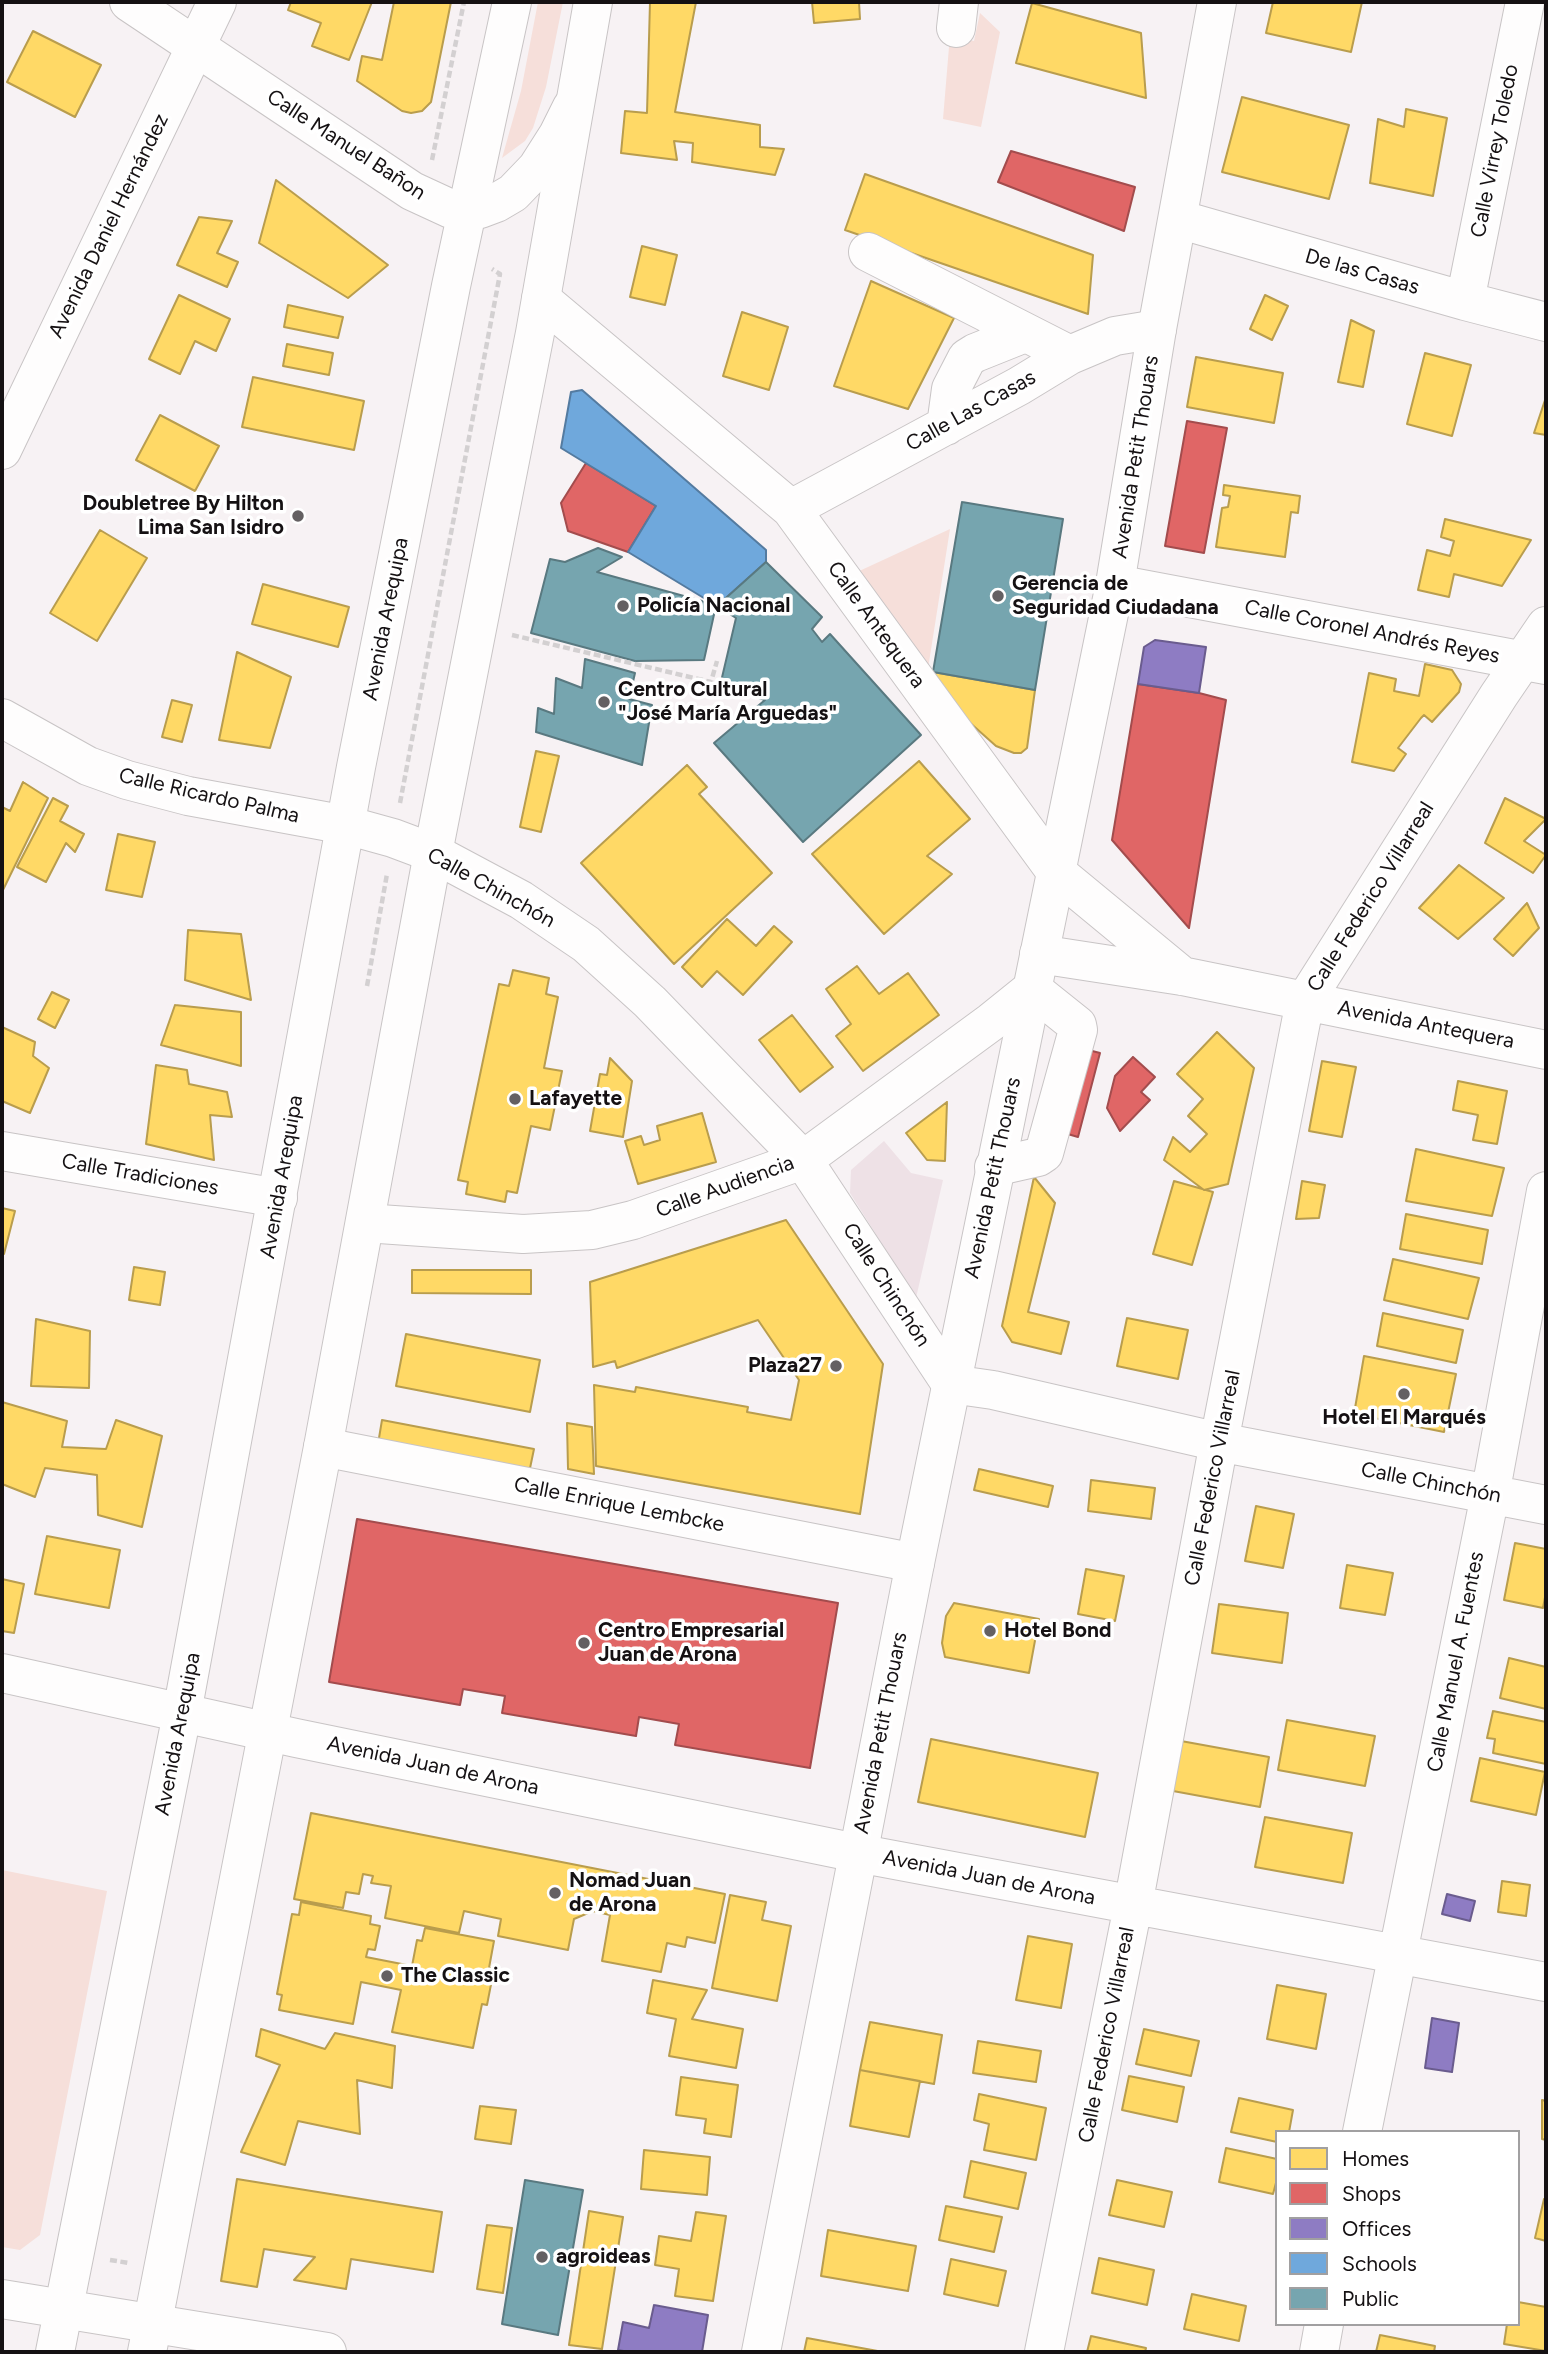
<!DOCTYPE html>
<html>
<head>
<meta charset="utf-8">
<style>
	body { margin:0 }
	#map { position:relative; width:1548px; height:2354px; overflow:hidden; background:#f7f2f4; font-family:Figtree,sans-serif }
	canvas { display:block }
	.frame { position:absolute; inset:0; border:4px solid #151113; pointer-events:none }
	.legend { position:absolute; left:1275px; top:2130px; width:245px; height:196px; box-sizing:border-box; background:#fff; border:2px solid #a1a0a1; margin:0; padding:9px 12px; list-style:none; font-size:21px; color:#151113 }
	.legend li { display:flex; align-items:center; gap:14px; height:35px }
	.legend b { width:35px; border:2px solid #a1a0a1 }
</style>
</head>
<body>
<div id="map">
<canvas width="1548" height="2354"></canvas>
<div class="frame"></div>
<ul class="legend">
<li><b style="height:19px;background:#ffd966"></b>Homes</li>
<li><b style="height:19px;background:#e06666"></b>Shops</li>
<li><b style="height:19px;background:#8e7cc3"></b>Offices</li>
<li><b style="height:19px;background:#6fa8dc"></b>Schools</li>
<li><b style="height:19px;background:#76a5af"></b>Public</li>
</ul>
</div>
<script>
const ctx = document.querySelector('canvas').getContext('2d');
ctx.lineJoin = 'round';
function fill(path, color) { ctx.fillStyle = color; ctx.fill(path, 'evenodd'); }
const shape = rows => new Path2D(rows.map(r => 'M' + r).join(''));
function stroke(path, color, width, dash) { ctx.strokeStyle = color; ctx.lineWidth = width; ctx.lineCap = dash ? 'butt' : 'round'; ctx.setLineDash(dash || []); ctx.stroke(path); }
function label(font, color, halo, rows, align = 'center') {
  ctx.font = font + ' Figtree,sans-serif'; ctx.lineWidth = 7; ctx.setLineDash([]); ctx.textBaseline = 'middle'; ctx.strokeStyle = halo; ctx.fillStyle = color; for (const [text, x, y, turn = 0] of rows) {
    ctx.save(); ctx.translate(x, y); ctx.rotate((+turn || 0) * Math.PI / 180); ctx.textAlign = isNaN(turn) ? turn : align; if (halo) ctx.strokeText(text, 0, 0); ctx.fillText(text, 0, 0); ctx.restore();
  }
}
const built = shape([
	[884,1141,911,1173,943,1180,916,1298,850,1193,851,1170]
]);
const green = shape([
	[538,2,563,2,546,87,533,128,525,141,502,158,521,91],
	[980,13,1000,32,981,127,943,119,950,35,974,41],
	[950,529,927,675,855,573],
	[2,1870,107,1891,40,2235,20,2250,2,2247]
]);
const homes = shape([
	[291,2,372,2,349,60,312,46,321,23,288,10,291,2],
	[394,2,451,2,431,102,422,111,411,113,402,111,357,81,362,56,382,60,394,2],
	[650,2,696,2,675,112,760,125,760,147,784,149,775,175,692,162,693,143,674,141,677,160,621,153,625,111,647,113,650,2],
	[812,2,859,2,860,19,814,23,812,2],
	[1273,2,1362,2,1351,52,1266,33,1273,2],
	[1032,3,1141,33,1146,98,1016,63,1032,3],
	[33,31,101,65,75,117,7,82,33,31],
	[1242,97,1349,125,1329,199,1222,172,1242,97],
	[1406,109,1447,118,1433,196,1370,183,1378,119,1404,127,1406,109],
	[865,174,1093,255,1088,314,845,230,865,174],
	[276,180,388,265,348,298,259,243,276,180],
	[199,217,232,221,217,253,238,262,227,287,177,265,199,217],
	[642,246,677,255,665,305,630,297,642,246],
	[871,281,954,318,908,409,834,386,871,281],
	[179,295,230,319,216,351,195,341,180,374,149,359,179,295],
	[1265,295,1288,306,1272,340,1250,329,1265,295],
	[288,305,343,317,338,338,284,327,288,305],
	[742,312,788,327,769,390,723,376,742,312],
	[1351,320,1374,331,1363,387,1338,382,1351,320],
	[287,344,333,353,329,375,283,366,287,344],
	[1425,353,1471,365,1452,436,1407,424,1425,353],
	[1196,357,1283,373,1274,423,1187,407,1196,357],
	[253,377,364,401,354,450,242,427,253,377],
	[1546,397,1546,435,1534,433,1546,397],
	[160,415,219,446,195,491,136,460,160,415],
	[1224,485,1300,496,1298,513,1291,512,1285,557,1216,547,1222,508,1228,507,1230,496,1223,495,1224,485],
	[1445,519,1531,540,1502,586,1454,574,1449,597,1418,590,1427,550,1450,556,1454,541,1441,537,1445,519],
	[100,530,147,558,97,641,50,613,100,530],
	[263,584,349,607,338,647,252,624,263,584],
	[237,652,291,677,270,748,219,740,237,652],
	[1425,664,1452,670,1461,684,1459,692,1432,722,1424,715,1421,718,1398,748,1406,754,1394,771,1352,762,1369,673,1396,679,1394,691,1419,696,1425,664],
	[933,672,1035,690,1027,748,1021,753,1014,753,996,746,959,713,933,672],
	[172,700,192,705,182,742,162,737,172,700],
	[536,751,559,756,541,832,520,827,536,751],
	[919,761,970,819,927,856,952,874,884,934,812,854,919,761],
	[687,765,707,787,699,794,772,873,674,964,581,863,687,765],
	[23,782,48,798,2,892,2,807,10,811,23,782],
	[53,798,68,806,60,821,84,834,75,852,66,843,46,882,17,867,53,798],
	[1505,798,1546,819,1524,841,1546,855,1533,873,1485,843,1505,798],
	[118,834,155,842,142,897,106,890,118,834],
	[1459,865,1504,898,1458,939,1419,908,1459,865],
	[1527,903,1539,928,1513,956,1494,939,1527,903],
	[727,919,756,946,774,926,792,942,743,995,717,971,702,987,682,967,727,919],
	[188,930,241,934,251,1000,185,980,188,930],
	[857,966,879,994,908,973,939,1015,863,1071,836,1036,851,1024,826,989,857,966],
	[513,970,549,978,546,994,558,997,544,1068,562,1071,550,1130,531,1126,517,1193,507,1191,505,1202,466,1194,468,1182,458,1180,499,984,509,986,513,970],
	[52,992,69,1000,55,1028,38,1019,52,992],
	[175,1005,241,1012,241,1066,161,1045,175,1005],
	[792,1015,833,1067,800,1092,759,1040,792,1015],
	[2,1027,35,1042,33,1056,49,1068,30,1113,2,1101,2,1027],
	[1217,1032,1254,1068,1228,1184,1204,1190,1164,1160,1173,1137,1190,1152,1207,1134,1188,1116,1203,1099,1177,1074,1217,1032],
	[610,1058,632,1081,623,1137,590,1131,600,1074,607,1075,610,1058],
	[1322,1061,1356,1067,1342,1137,1309,1131,1322,1061],
	[156,1065,187,1070,189,1084,227,1092,232,1117,210,1115,214,1160,146,1144,156,1065],
	[1458,1081,1507,1091,1497,1144,1473,1140,1478,1115,1453,1110,1458,1081],
	[947,1102,945,1161,927,1160,906,1133,947,1102],
	[702,1113,716,1162,638,1184,625,1141,641,1136,644,1145,660,1140,657,1126,702,1113],
	[1416,1149,1504,1168,1492,1216,1406,1201,1416,1149],
	[1034,1177,1055,1203,1028,1312,1069,1322,1061,1354,1012,1342,1002,1326,1034,1177],
	[1174,1181,1213,1192,1192,1265,1153,1254,1174,1181],
	[1302,1181,1325,1185,1319,1218,1296,1219,1302,1181],
	[2,1208,15,1211,4,1254,2,1253,2,1208],
	[1406,1214,1488,1230,1482,1264,1400,1249,1406,1214],
	[786,1220,883,1364,860,1514,596,1466,594,1385,635,1392,636,1387,748,1407,747,1412,791,1420,799,1380,758,1320,617,1368,615,1361,593,1367,590,1282,786,1220],
	[1393,1259,1479,1278,1468,1319,1384,1300,1393,1259],
	[134,1267,165,1272,160,1305,129,1300,134,1267],
	[412,1270,531,1270,531,1294,412,1293,412,1270],
	[1383,1313,1463,1330,1456,1363,1377,1346,1383,1313],
	[1127,1318,1188,1330,1178,1379,1117,1366,1127,1318],
	[36,1319,90,1331,89,1388,31,1386,36,1319],
	[406,1334,540,1360,530,1412,396,1386,406,1334],
	[1364,1356,1456,1374,1444,1432,1354,1414,1364,1356],
	[2,1402,67,1421,62,1447,106,1449,116,1420,162,1436,142,1527,98,1515,97,1475,45,1468,35,1497,2,1484,2,1402],
	[382,1420,534,1449,529,1473,378,1444,382,1420],
	[567,1423,592,1427,594,1474,568,1469,567,1423],
	[979,1469,1053,1486,1048,1507,974,1490,979,1469],
	[1091,1480,1155,1488,1151,1519,1088,1511,1091,1480],
	[1256,1506,1294,1514,1283,1568,1245,1561,1256,1506],
	[47,1536,120,1550,109,1608,35,1594,47,1536],
	[1515,1543,1546,1549,1546,1592,1543,1608,1504,1600,1515,1543],
	[1347,1565,1393,1573,1385,1615,1340,1608,1347,1565],
	[1086,1569,1124,1576,1115,1621,1078,1614,1086,1569],
	[2,1579,24,1584,14,1633,2,1631,2,1579],
	[954,1603,1039,1619,1029,1673,945,1657,942,1643,946,1616,954,1603],
	[1219,1604,1288,1613,1282,1663,1212,1653,1219,1604],
	[1509,1658,1546,1667,1546,1709,1500,1698,1509,1658],
	[1493,1711,1546,1722,1546,1764,1493,1753,1495,1739,1487,1738,1493,1711],
	[1287,1720,1375,1736,1365,1786,1278,1770,1287,1720],
	[931,1739,1098,1773,1085,1837,918,1802,931,1739],
	[1181,1741,1269,1757,1260,1807,1173,1791,1181,1741],
	[1480,1758,1545,1772,1536,1815,1471,1801,1480,1758],
	[311,1813,725,1894,715,1943,687,1937,685,1947,667,1943,661,1972,602,1961,610,1915,593,1911,574,1919,568,1950,498,1936,501,1919,464,1911,459,1933,385,1918,391,1886,371,1883,373,1876,363,1874,359,1894,346,1892,343,1908,294,1899,311,1813],
	[1265,1817,1352,1833,1343,1883,1255,1867,1265,1817],
	[1502,1881,1530,1885,1526,1916,1498,1912,1502,1881],
	[730,1895,766,1902,762,1920,791,1926,777,2001,712,1988,730,1895],
	[301,1902,371,1916,370,1924,380,1926,375,1950,368,1949,366,1957,412,1966,417,1940,422,1941,425,1928,494,1941,489,1968,494,1969,487,2005,482,2004,473,2048,392,2032,401,1990,361,1982,353,2024,279,2010,282,1995,277,1994,292,1914,299,1915,301,1902],
	[1028,1936,1072,1944,1061,2008,1016,2000,1028,1936],
	[653,1980,707,1990,692,2019,743,2029,736,2068,669,2056,676,2019,647,2013,653,1980],
	[1277,1985,1326,1994,1316,2049,1267,2039,1277,1985],
	[870,2022,942,2035,934,2084,860,2070,870,2022],
	[261,2029,325,2049,335,2033,395,2046,392,2088,357,2080,360,2134,298,2121,285,2165,241,2152,280,2065,256,2056,261,2029],
	[1144,2029,1199,2041,1191,2076,1136,2064,1144,2029],
	[978,2041,1041,2051,1036,2082,973,2073,978,2041],
	[860,2070,920,2081,909,2137,850,2126,860,2070],
	[1129,2076,1184,2087,1177,2122,1122,2110,1129,2076],
	[681,2077,738,2085,731,2137,704,2133,706,2119,676,2115,681,2077],
	[979,2094,1046,2108,1036,2160,984,2150,989,2124,974,2120,979,2094],
	[1239,2098,1293,2110,1289,2132,1277,2132,1277,2142,1231,2132,1239,2098],
	[1542,2100,1546,2101,1546,2140,1542,2139,1542,2100],
	[480,2106,516,2110,511,2144,475,2139,480,2106],
	[1226,2148,1277,2159,1277,2179,1273,2194,1219,2182,1226,2148],
	[644,2150,710,2157,707,2195,641,2189,644,2150],
	[971,2161,1026,2173,1018,2209,964,2197,971,2161],
	[237,2179,442,2212,433,2272,351,2259,346,2289,294,2280,315,2257,264,2249,257,2287,221,2281,237,2179],
	[1117,2180,1172,2192,1164,2227,1109,2215,1117,2180],
	[1544,2199,1546,2200,1546,2241,1535,2238,1544,2199],
	[946,2206,1002,2217,994,2252,939,2240,946,2206],
	[589,2211,623,2217,602,2349,569,2345,589,2211],
	[696,2212,726,2216,713,2301,675,2296,679,2269,655,2265,659,2236,691,2241,696,2212],
	[487,2225,512,2228,503,2293,477,2289,487,2225],
	[828,2230,916,2246,908,2291,821,2276,828,2230],
	[1099,2258,1154,2270,1147,2305,1092,2293,1099,2258],
	[951,2259,1006,2271,998,2306,944,2294,951,2259],
	[1192,2294,1246,2306,1239,2341,1184,2329,1192,2294],
	[1518,2302,1546,2307,1546,2351,1504,2344,1507,2324,1518,2324,1518,2302],
	[1380,2335,1435,2346,1434,2352,1376,2352,1380,2335],
	[1091,2336,1146,2348,1145,2352,1087,2352,1091,2336],
	[807,2338,883,2352,804,2352,807,2338]
]);
const shops = shape([
	[1011,151,1135,187,1124,231,998,182,1011,151],
	[1187,421,1227,428,1204,553,1165,546,1187,421],
	[586,463,656,506,628,552,568,531,561,503,586,463],
	[1138,684,1199,693,1226,700,1189,928,1112,840,1138,684],
	[1069,1045,1100,1053,1078,1137,1047,1128,1069,1045],
	[1133,1057,1155,1077,1141,1092,1150,1100,1120,1131,1107,1108,1115,1076,1133,1057],
	[357,1519,838,1603,810,1768,675,1745,679,1724,639,1717,636,1736,502,1713,505,1696,463,1689,460,1705,329,1682,357,1519]
]);
const offices = shape([
	[1155,640,1206,647,1199,693,1138,684,1144,647,1155,640],
	[1447,1894,1475,1901,1470,1921,1442,1914,1447,1894],
	[1432,2018,1459,2023,1452,2072,1425,2068,1432,2018],
	[654,2305,708,2315,702,2352,629,2352,618,2350,623,2322,649,2328,654,2305]
]);
const schools = shape([
	[582,390,766,550,766,562,717,606,628,552,656,506,561,448,571,392,582,390]
]);
const public = shape([
	[962,502,1063,519,1035,690,933,672,962,502],
	[598,548,622,557,597,572,702,601,715,610,704,660,635,661,531,633,550,559,565,562,598,548],
	[766,562,822,617,812,629,822,642,830,634,921,735,803,842,714,743,765,700,720,686,736,618,717,606,766,562],
	[585,659,635,673,629,699,652,705,642,765,536,732,538,708,554,714,556,678,582,688,585,659],
	[525,2180,583,2190,558,2335,502,2324,525,2180]
]);
const path = shape([
	[432,160,464,2],
	[512,635,711,682,717,661],
	[400,803,500,274,492,269],
	[367,986,387,874],
	[110,2260,129,2263]
]);
const minor = shape([
	[129,2,412,191,451,209,480,209,496,203,513,193,537,168,558,135,572,107],
	[956,28,959,2],
	[1178,219,1465,301,1546,322],
	[868,252,1070,355],
	[541,299,791,509,1056,872,1182,976],
	[1465,301,1525,2],
	[946,426,951,389,967,358,975,353,1025,333],
	[2,450,217,2],
	[791,509,1019,386,1070,355,1115,336,1157,329],
	[1115,584,1546,665],
	[2,718,88,766,127,780,188,796,346,825,393,838,433,853,521,900,586,944,650,1002,803,1160,951,1384,993,1390,1219,1442,1546,1505],
	[1039,954,1182,976,1546,1050],
	[2,1151,278,1198],
	[365,1223,523,1234,592,1230,633,1220,803,1160,991,1022,1032,989,1077,1025,1078,1030,1044,1153,1038,1157,994,1167],
	[323,1447,915,1563],
	[2,1673,296,1738,857,1853,1546,1982],
	[1362,2132,1490,1495,1546,1191],
	[2,2299,327,2352],
	[1044,2352,1131,1916,1219,1442,1305,1001,1499,695,1546,626],
	[1319,2352,1324,2324]
]);
const major = shape([
	[55,2352,179,1729,356,767,451,286,512,2],
	[147,2352,323,1447,433,853,535,333,593,2],
	[761,2352,915,1563,1115,584,1157,329,1217,2]
]);
const markers = [
	[298,516,7,"#646062"],
	[998,596,7,"#646062"],
	[623,606,7,"#646062"],
	[604,702,7,"#646062"],
	[515,1099,7,"#646062"],
	[836,1366,7,"#646062"],
	[1404,1394,7,"#646062"],
	[990,1631,7,"#646062"],
	[584,1643,7,"#646062"],
	[555,1893,7,"#646062"],
	[387,1976,7,"#646062"],
	[542,2257,7,"#646062"]
];
const streetNames = [
	["Calle Manuel Bañon",346,145,33],
	["Calle Virrey Toledo",1495,151,-79],
	["Avenida Daniel Hernández",109,226,-64],
	["De las Casas",1362,272,16],
	["Calle Las Casas",971,411,-29],
	["Avenida Petit Thouars",1136,457,-81],
	["Avenida Arequipa",386,619,-79],
	["Calle Antequera",876,625,54],
	["Calle Coronel Andrés Reyes",1372,632,11],
	["Calle Ricardo Palma",209,796,13],
	["Calle Chinchón",491,888,29],
	["Calle Federico Villarreal",1371,897,-58],
	["Avenida Antequera",1426,1025,11],
	["Calle Tradiciones",140,1175,10],
	["Avenida Arequipa",282,1177,-80],
	["Avenida Petit Thouars",993,1178,-78],
	["Calle Audiencia",725,1187,-20],
	["Calle Chinchón",886,1285,57],
	["Calle Federico Villarreal",1213,1478,-79],
	["Calle Chinchón",1431,1483,11],
	["Calle Enrique Lembcke",619,1505,11],
	["Calle Manuel A. Fuentes",1456,1662,-79],
	["Avenida Petit Thouars",881,1733,-79],
	["Avenida Arequipa",178,1734,-79],
	["Avenida Juan de Arona",433,1766,12],
	["Avenida Juan de Arona",989,1878,11],
	["Calle Federico Villarreal",1107,2035,-79]
];
const poiNames = [
	["Doubletree By Hilton",284,504,"right"],
	["Lima San Isidro",284,528,"right"],
	["Gerencia de",1012,584],
	["Seguridad Ciudadana",1012,608],
	["Policía Nacional",637,606],
	["Centro Cultural",618,690],
	["\"José María Arguedas\"",618,714],
	["Lafayette",529,1099],
	["Plaza27",822,1366,"right"],
	["Hotel El Marqués",1404,1418,"center"],
	["Centro Empresarial",598,1631],
	["Juan de Arona",598,1655],
	["Hotel Bond",1004,1631],
	["Nomad Juan",569,1881],
	["de Arona",569,1905],
	["The Classic",401,1976],
	["agroideas",556,2257]
];
fill(built, '#eee1e6');
fill(green, '#f6dfda');
fill(homes, '#ffd966');
stroke(homes, '#b99d4d', 2);
fill(shops, '#e06666');
stroke(shops, '#a34c4d', 2);
fill(offices, '#8e7cc3');
stroke(offices, '#6a5c8e', 2);
fill(schools, '#6fa8dc');
stroke(schools, '#547ba0', 2);
fill(public, '#76a5af');
stroke(public, '#597980', 2);
stroke(minor, '#c8c4c5', 40);
stroke(major, '#c8c4c5', 40);
stroke(path, '#d3d0d1', 4.5, [7, 3.5]);
stroke(minor, '#fefdfd', 38);
stroke(major, '#fefdfd', 38);
for (const [x, y, r, color] of markers) { const dot = new Path2D(); dot.arc(x, y, r, 0, 2 * Math.PI); ctx.fillStyle = color; ctx.fill(dot); stroke(dot, '#fff', 2.5); }
label('21px', '#151113', '#fff', streetNames);
label('bold 21px', '#151113', '#fff', poiNames, 'left');
</script>
</body>
</html>
